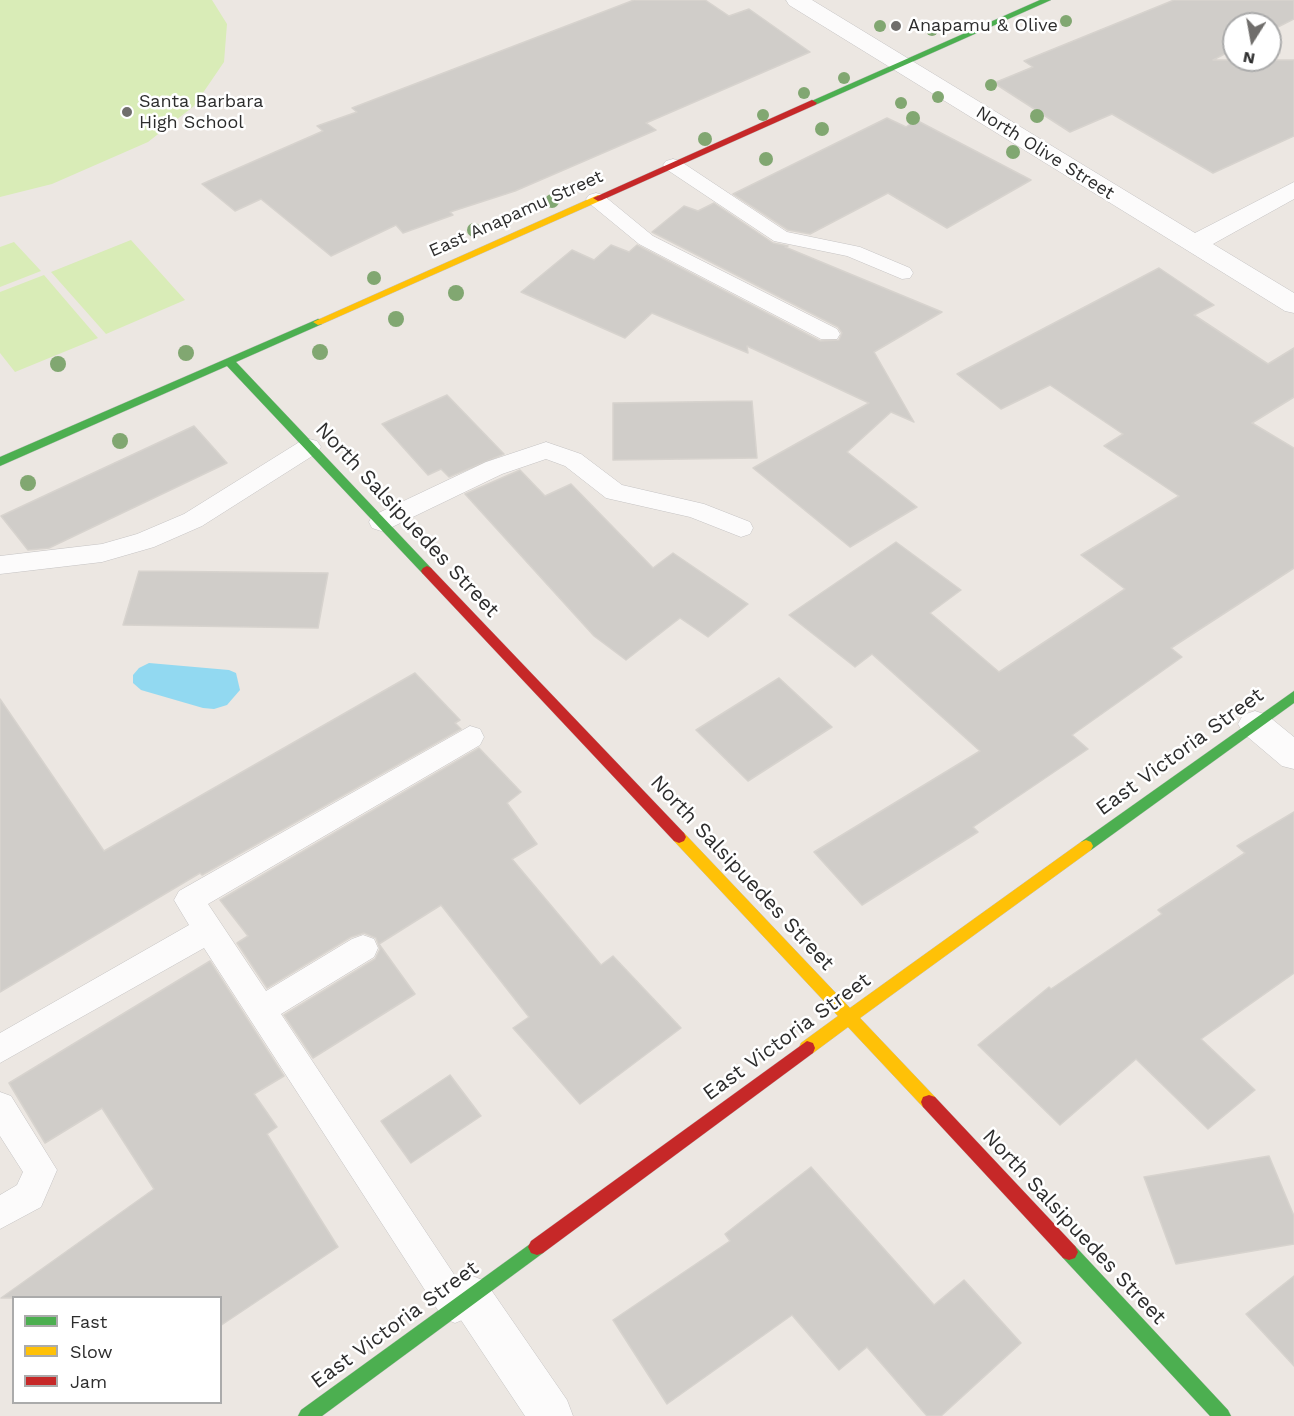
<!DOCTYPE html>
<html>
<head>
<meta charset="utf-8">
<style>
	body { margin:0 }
	#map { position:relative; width:1294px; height:1416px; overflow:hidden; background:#ece7e2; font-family:"Work Sans",sans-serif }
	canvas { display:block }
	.legend { position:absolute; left:12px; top:1296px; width:210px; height:108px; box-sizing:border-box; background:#fff; border:2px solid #ababab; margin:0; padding:8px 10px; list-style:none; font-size:18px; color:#2d2d2d }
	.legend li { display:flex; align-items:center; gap:12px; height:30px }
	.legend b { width:30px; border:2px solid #ababab }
	.north { position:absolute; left:1222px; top:12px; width:60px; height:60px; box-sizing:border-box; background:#fff; border:2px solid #ababab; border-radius:50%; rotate:191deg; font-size:16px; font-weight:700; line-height:24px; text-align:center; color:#2d2d2d }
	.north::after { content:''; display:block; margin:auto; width:21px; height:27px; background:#706e6c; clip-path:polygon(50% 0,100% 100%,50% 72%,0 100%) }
</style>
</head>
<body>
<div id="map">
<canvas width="1294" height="1416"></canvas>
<ul class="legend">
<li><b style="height:8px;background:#4caf50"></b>Fast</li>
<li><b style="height:8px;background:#ffc107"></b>Slow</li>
<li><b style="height:8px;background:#c62828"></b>Jam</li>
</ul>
<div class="north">N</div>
</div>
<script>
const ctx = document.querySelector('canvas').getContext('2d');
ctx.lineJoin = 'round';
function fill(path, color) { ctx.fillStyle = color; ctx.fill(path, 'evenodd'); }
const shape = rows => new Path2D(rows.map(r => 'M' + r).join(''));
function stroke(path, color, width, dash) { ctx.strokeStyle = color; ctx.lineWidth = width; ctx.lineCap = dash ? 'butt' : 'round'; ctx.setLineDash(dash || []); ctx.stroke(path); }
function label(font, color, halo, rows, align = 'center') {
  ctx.font = font + ' "Work Sans",sans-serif'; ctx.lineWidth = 5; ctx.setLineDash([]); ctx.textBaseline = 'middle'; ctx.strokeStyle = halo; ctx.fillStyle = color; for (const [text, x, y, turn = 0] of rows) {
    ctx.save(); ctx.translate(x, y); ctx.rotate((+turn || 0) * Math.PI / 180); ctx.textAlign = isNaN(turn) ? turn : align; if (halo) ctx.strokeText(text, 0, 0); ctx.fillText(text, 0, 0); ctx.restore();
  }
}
const pitch = shape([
	[0,0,212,0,227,24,224,62,194,106,148,142,52,184,0,197],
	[131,240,185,300,106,334,51,272],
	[14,242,41,271,0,287,0,247],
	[44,275,98,338,15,372,0,353,0,292]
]);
const water = shape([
	[149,663,229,670,236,673,240,690,227,705,214,709,203,708,141,690,133,683,133,675,139,668]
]);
const building = shape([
	[634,0,705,0,729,16,749,9,810,52,646,123,656,130,515,191,450,212,453,215,403,233,396,225,331,256,261,199,235,211,202,184,323,131,317,126,357,112,352,108,634,0],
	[1174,0,1294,0,1294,19,1270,31,1270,24,1234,24,1234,49,1213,60,1294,60,1294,136,1213,173,1112,114,1070,132,994,83,1033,67,1024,61,1174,0],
	[887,118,906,127,916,120,1031,180,947,228,888,193,810,234,788,230,733,194,887,118],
	[714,203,773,243,788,246,785,247,942,312,874,352,914,422,891,412,847,452,917,507,850,547,753,468,869,403,747,346,748,353,652,313,625,338,521,292,572,250,594,260,611,245,629,252,637,245,820,341,839,340,842,333,838,327,652,232,684,206,698,211,714,203],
	[1159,268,1214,305,1194,315,1268,364,1294,348,1294,397,1252,423,1294,448,1294,568,1171,648,1182,657,1072,735,1088,749,973,827,978,832,862,905,814,852,980,751,872,654,855,667,789,615,896,542,961,590,930,613,999,672,1125,589,1081,555,1179,496,1104,446,1123,434,1050,385,1001,409,957,374,1159,268],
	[447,395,504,454,449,477,441,469,428,475,382,424,447,395],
	[752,401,757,458,613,460,613,403,752,401],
	[194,426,227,463,49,548,28,550,1,516,194,426],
	[520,470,545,496,571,484,653,568,673,553,748,604,708,637,680,618,626,660,594,636,465,494,520,470],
	[139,571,328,573,318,628,123,625,139,571],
	[415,673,460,720,455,723,461,729,202,875,200,873,0,992,0,699,104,851,415,673],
	[779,678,832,727,748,781,696,730,779,678],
	[479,748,521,792,507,803,537,844,512,859,601,965,613,956,681,1028,580,1104,513,1028,529,1017,441,905,379,944,415,994,313,1058,284,1015,375,959,380,949,376,938,364,933,351,937,267,988,237,943,248,936,220,900,479,748],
	[1294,812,1294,973,1201,1039,1255,1090,1208,1129,1136,1059,1060,1125,978,1045,1049,987,1051,989,1162,914,1158,910,1245,853,1237,846,1294,812],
	[210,961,284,1076,254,1094,277,1127,267,1134,338,1247,220,1326,220,1298,1,1298,154,1189,102,1108,45,1143,9,1083,210,961],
	[450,1075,481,1116,411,1163,381,1121,450,1075],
	[1269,1156,1294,1216,1294,1244,1176,1264,1144,1177,1269,1156],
	[811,1167,934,1305,964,1280,1021,1343,941,1416,927,1416,867,1347,839,1370,792,1315,667,1404,613,1320,730,1241,725,1234,811,1167],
	[1294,1276,1294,1366,1246,1314,1294,1276]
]);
const lane = shape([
	[673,159,680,161,787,232,860,247,910,268,913,273,910,278,902,279,847,256,774,241,666,169,663,165,666,161,673,159],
	[596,193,603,195,653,236,837,329,840,334,837,339,821,339,639,244,589,203,586,199,589,195,596,193],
	[309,439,317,441,321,447,317,453,202,526,154,547,102,562,0,574,0,556,102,544,137,534,184,514,301,441,309,439],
	[546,442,581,454,622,485,704,504,750,522,753,528,750,534,741,537,690,517,606,498,565,466,546,459,502,474,390,528,381,531,372,528,369,522,372,516,486,462,546,442],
	[470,726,480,729,484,737,480,745,208,904,266,991,352,939,363,935,374,939,378,948,374,957,281,1014,467,1294,472,1306,467,1318,455,1323,443,1318,204,948,0,1063,0,1033,189,925,174,900,179,891,470,726],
	[0,1092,11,1096,57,1170,41,1207,0,1229,0,1195,17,1185,23,1172,0,1136,0,1092]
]);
const street = shape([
	[786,0,812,0,1195,233,1294,182,1294,199,1213,244,1294,293,1294,313,1285,311,1185,249,789,5,786,0],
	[1255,711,1267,715,1294,737,1294,769,1282,766,1243,733,1238,724,1243,715,1255,711],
	[470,1275,485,1281,567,1400,573,1416,525,1416,455,1311,449,1296,455,1281,470,1275]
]);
const fast = shape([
	[1040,0,1051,0,815,105,807,103,1040,0],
	[318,319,322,320,322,324,236,362,431,568,433,571,431,574,423,574,227,366,0,466,0,457,318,319],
	[1294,691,1294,703,1091,850,1086,852,1081,850,1079,846,1081,842,1294,691],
	[537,1239,543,1241,546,1247,543,1253,322,1416,298,1416,301,1410,537,1239],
	[1069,1244,1075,1246,1228,1410,1231,1416,1210,1416,1063,1258,1060,1252,1063,1246,1069,1244]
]);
const slow = shape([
	[598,195,603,198,602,200,322,324,318,325,313,322,598,195],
	[679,831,684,833,850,1008,1081,842,1086,840,1091,842,1093,846,1091,850,860,1018,935,1097,937,1102,935,1107,929,1109,923,1107,848,1027,813,1053,807,1055,801,1053,799,1048,801,1043,838,1016,674,841,672,837,674,833,679,831]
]);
const jam = shape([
	[812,100,817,103,815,105,602,200,598,201,593,198,812,100],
	[427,566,431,568,684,833,686,837,684,841,679,843,674,841,423,574,421,571,423,568,427,566],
	[807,1041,813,1043,815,1048,813,1053,543,1253,537,1255,531,1253,528,1247,531,1241,807,1041],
	[929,1095,935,1097,1075,1246,1078,1252,1075,1258,1069,1260,1063,1258,923,1107,921,1102,923,1097,929,1095]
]);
const trees = [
	[1066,21,6],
	[880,26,6],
	[932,30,6],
	[844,78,6],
	[991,85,6],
	[804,93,6],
	[938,97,6],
	[901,103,6],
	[763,115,6],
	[1037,116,7],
	[913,118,7],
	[822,129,7],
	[705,139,7],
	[1013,152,7],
	[766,159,7],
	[552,201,7],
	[474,230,7],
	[374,278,7],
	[456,293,8],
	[396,319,8],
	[320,352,8],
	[186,353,8],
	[58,364,8],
	[120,441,8],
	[28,483,8]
];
const markers = [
	[896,26,6,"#706e6c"],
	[127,112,6,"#706e6c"]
];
const farPoinames = [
	["Anapamu & Olive",908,26],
	["Santa Barbara",139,102],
	["High School",139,123]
];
const farStreetnames = [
	["North Olive Street",1045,153,32],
	["East Anapamu Street",516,214,-24]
];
const streetNames = [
	["North Salsipuedes Street",407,520,47],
	["East Victoria Street",1180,752,-36],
	["North Salsipuedes Street",742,873,47],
	["East Victoria Street",787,1037,-36],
	["North Salsipuedes Street",1074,1227,47],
	["East Victoria Street",395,1325,-36]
];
fill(pitch, '#d9ecb7');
fill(water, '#92d9f1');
fill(building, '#d0cdc9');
stroke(building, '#d7d3ce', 1.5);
stroke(lane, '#c5c3c3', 1);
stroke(street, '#c5c3c3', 1);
stroke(fast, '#c5c3c3', 1);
stroke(slow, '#c5c3c3', 1);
stroke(jam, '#c5c3c3', 1);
fill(lane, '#fcfbfb');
fill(street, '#fcfbfb');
fill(fast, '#4caf50');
fill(slow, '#ffc107');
fill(jam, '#c62828');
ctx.fillStyle = '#81a771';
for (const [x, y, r] of trees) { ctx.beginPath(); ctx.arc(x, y, r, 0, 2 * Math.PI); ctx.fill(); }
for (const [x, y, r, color] of markers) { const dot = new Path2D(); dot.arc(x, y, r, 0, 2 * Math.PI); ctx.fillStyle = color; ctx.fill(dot); stroke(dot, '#fff', 2); }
label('18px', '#2d2d2d', '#fff', farPoinames, 'left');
label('18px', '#2d2d2d', '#fff', farStreetnames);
label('21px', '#2d2d2d', '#fff', streetNames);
</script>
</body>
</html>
